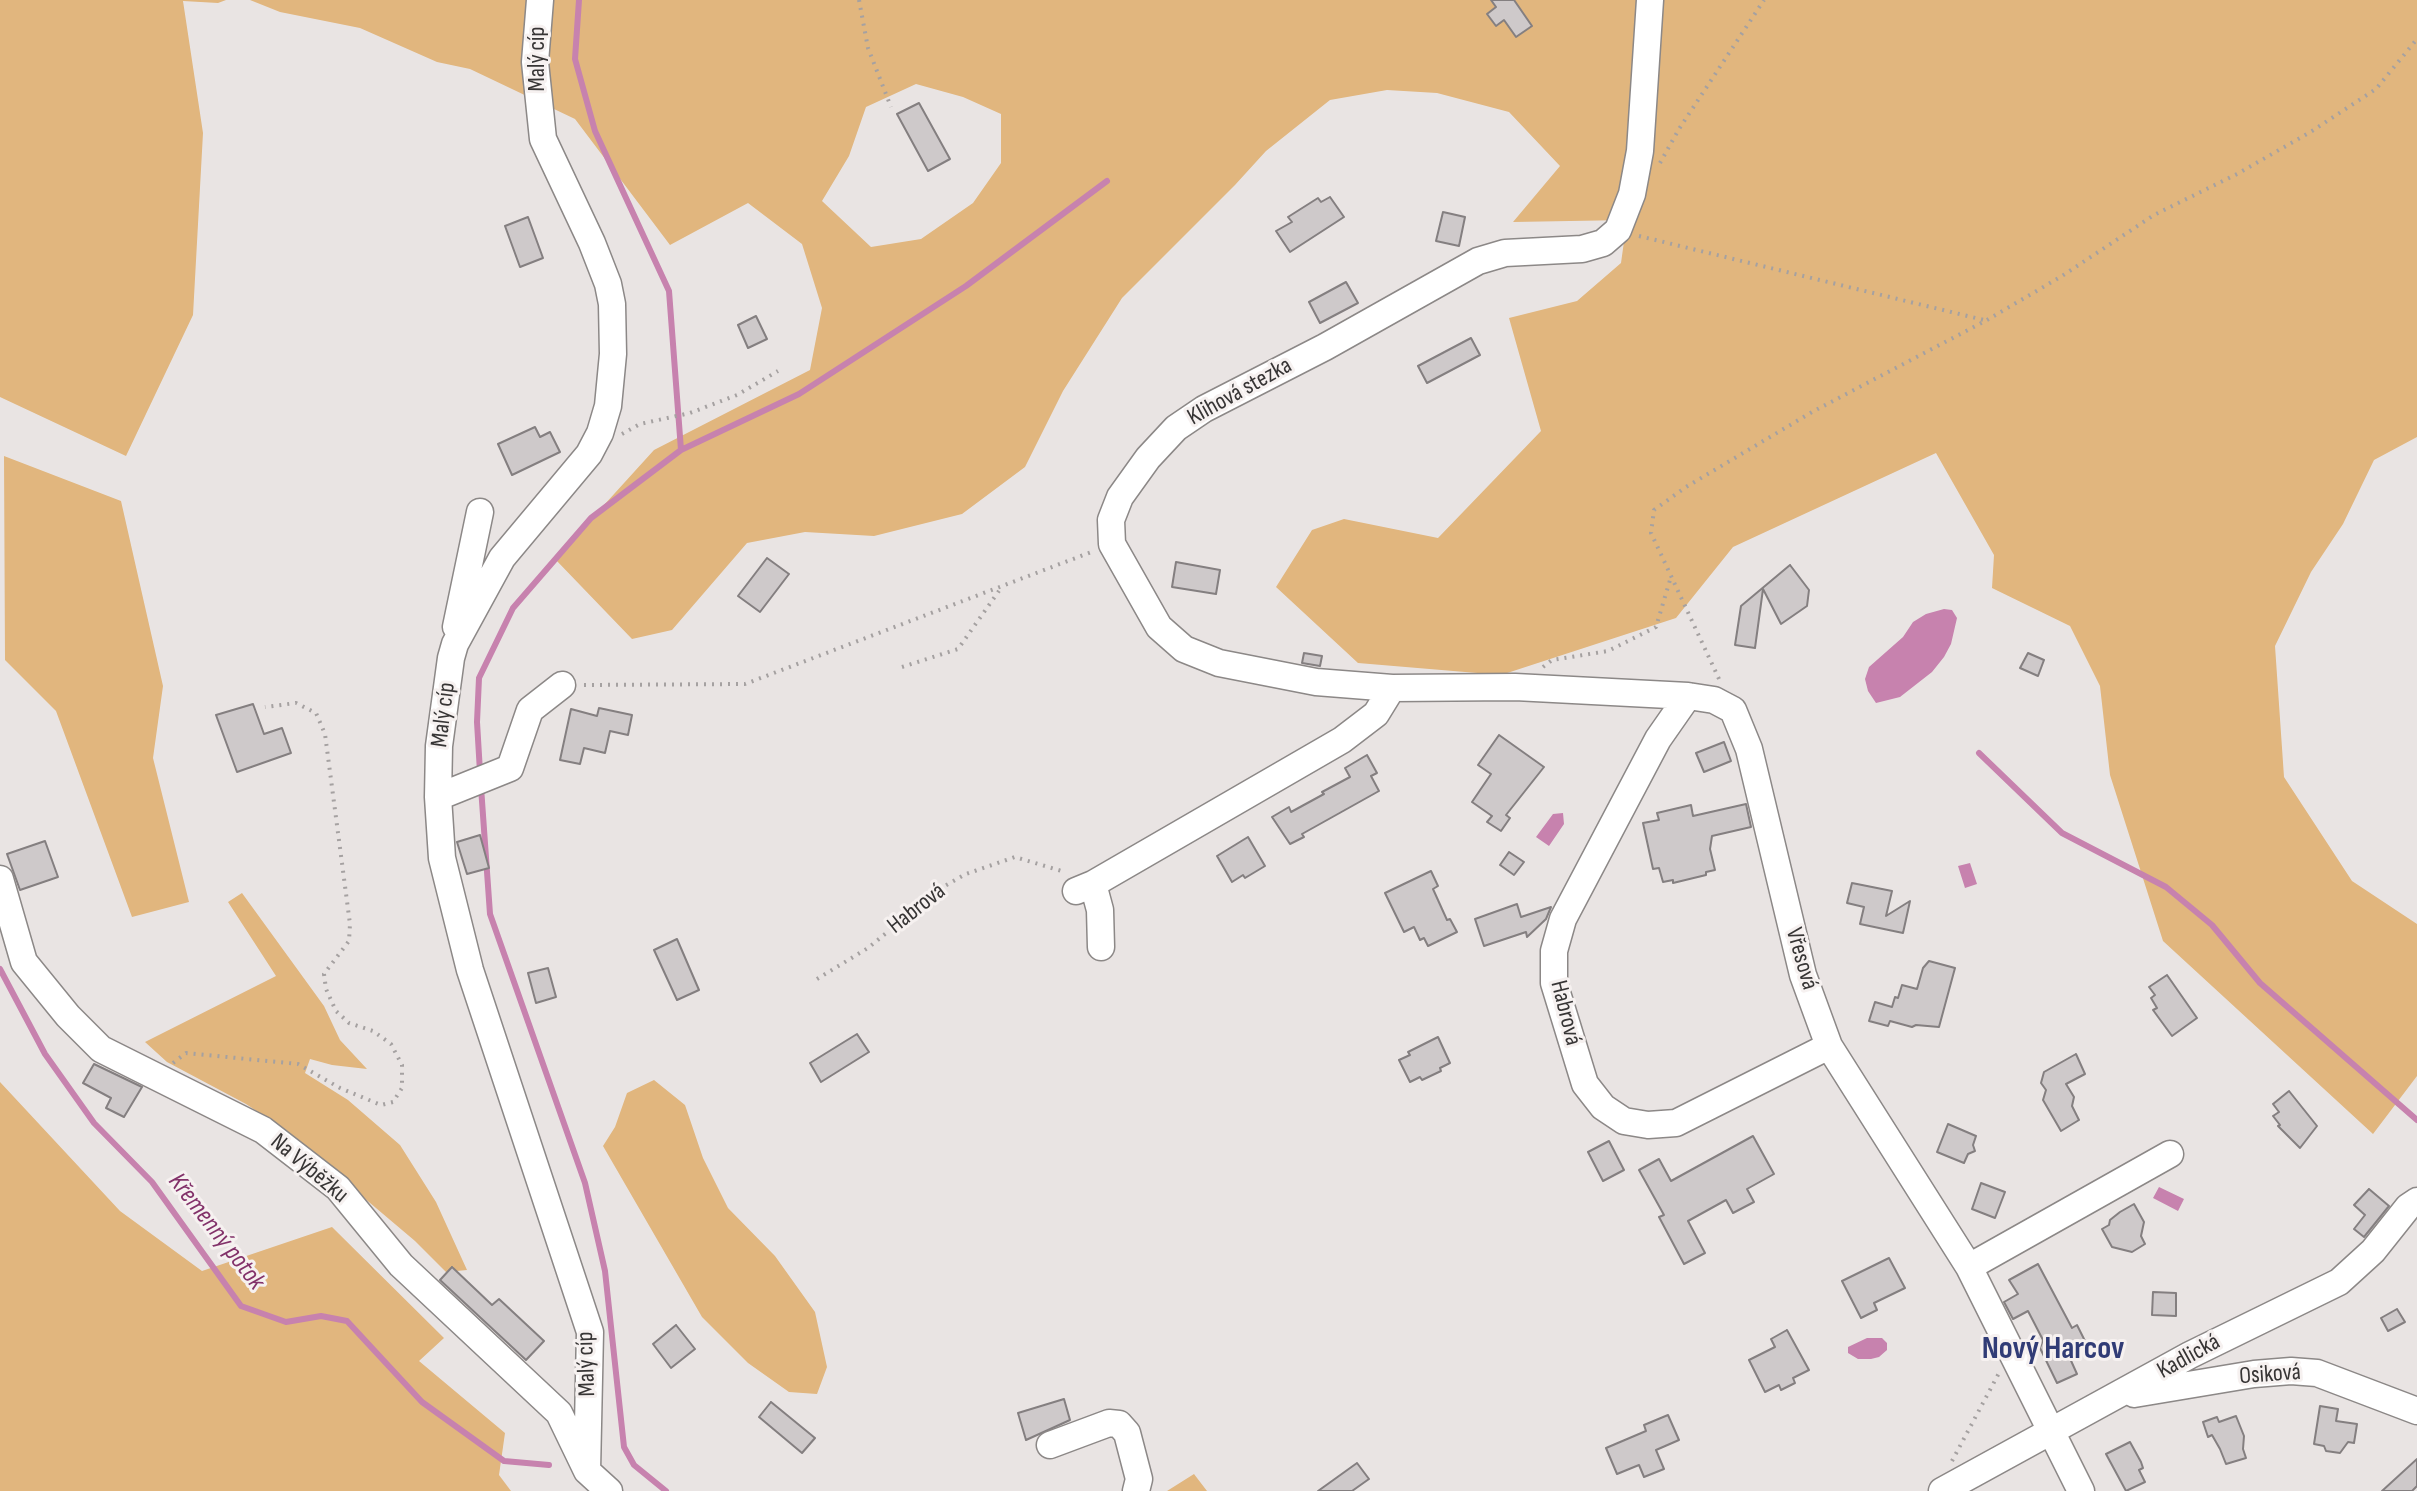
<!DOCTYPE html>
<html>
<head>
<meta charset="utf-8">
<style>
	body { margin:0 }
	canvas { display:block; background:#e9e4e3 }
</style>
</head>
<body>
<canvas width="2417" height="1491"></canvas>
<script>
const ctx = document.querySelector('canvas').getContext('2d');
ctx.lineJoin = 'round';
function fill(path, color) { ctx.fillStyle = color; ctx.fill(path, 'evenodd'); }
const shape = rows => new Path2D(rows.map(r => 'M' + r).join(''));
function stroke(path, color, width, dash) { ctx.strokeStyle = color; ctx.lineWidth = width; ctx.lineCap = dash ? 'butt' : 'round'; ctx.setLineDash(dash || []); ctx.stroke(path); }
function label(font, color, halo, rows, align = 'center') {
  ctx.font = font + ' "Sofia Sans Condensed",sans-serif'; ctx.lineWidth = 6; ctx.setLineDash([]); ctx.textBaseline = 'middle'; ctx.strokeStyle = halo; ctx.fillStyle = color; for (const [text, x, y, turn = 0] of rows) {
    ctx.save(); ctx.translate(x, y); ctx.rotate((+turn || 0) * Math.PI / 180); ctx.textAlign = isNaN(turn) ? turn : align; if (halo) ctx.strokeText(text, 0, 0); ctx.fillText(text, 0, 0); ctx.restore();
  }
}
const green = shape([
	[0,0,226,0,218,3,183,1,203,133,193,315,126,456,0,397],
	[250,0,2417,0,2417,437,2374,460,2343,524,2311,572,2275,646,2284,777,2352,881,2417,924,2417,1076,2373,1134,2163,941,2110,775,2100,686,2070,626,1992,588,1994,555,1936,453,1733,547,1676,618,1501,675,1358,663,1276,587,1312,530,1344,519,1438,538,1541,431,1509,318,1577,301,1621,263,1627,220,1513,222,1560,166,1509,112,1437,93,1387,90,1330,100,1266,151,1235,185,1122,298,1063,391,1025,467,962,514,874,536,805,532,747,543,672,630,632,639,555,559,654,450,810,370,822,308,802,244,748,203,670,245,575,119,470,69,437,62,360,28,280,12],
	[916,84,963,97,1001,114,1001,163,973,203,921,239,871,247,822,201,849,156,866,107],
	[4,456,121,501,163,686,153,758,189,902,132,917,56,711,5,660],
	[242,893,324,1006,340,1040,367,1069,332,1065,310,1059,305,1073,348,1100,400,1145,436,1202,467,1270,446,1272,415,1241,279,1126,246,1104,167,1062,145,1042,276,976,228,902],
	[654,1080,685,1105,703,1158,728,1208,775,1256,815,1312,827,1367,817,1394,789,1392,748,1363,702,1317,603,1146,615,1127,627,1093],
	[0,1082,120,1211,202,1271,332,1227,444,1338,419,1361,505,1433,499,1475,511,1491,0,1491],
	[1194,1474,1207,1491,1167,1491]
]);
const water = shape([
	[1944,609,1952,610,1957,618,1951,644,1944,657,1932,672,1900,697,1876,703,1868,691,1865,679,1869,667,1903,637,1913,622,1926,614],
	[1563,813,1564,824,1549,846,1536,837,1553,814],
	[1970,863,1977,884,1965,888,1958,866],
	[2159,1187,2184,1199,2178,1211,2153,1198],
	[1867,1338,1882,1338,1887,1343,1887,1350,1879,1357,1871,1359,1858,1359,1848,1353,1848,1347]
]);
const stream = shape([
	[579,0,575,59,595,131,669,291,681,450],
	[1979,753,2062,833,2166,887,2212,925,2260,983,2417,1120],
	[480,772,477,722,479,678,513,608,591,518,681,450,799,394,966,286,1107,181],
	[481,787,490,914,585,1183,605,1271,624,1447,634,1465,666,1491],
	[0,969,45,1054,94,1123,152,1182,241,1306,286,1322,321,1316,347,1321,422,1402,504,1461,549,1465]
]);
const building = shape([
	[1491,0,1514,0,1532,26,1516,37,1504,20,1496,26,1487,14,1496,7,1491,0],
	[919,103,950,159,928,171,897,114,919,103],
	[1330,197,1344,217,1290,252,1276,231,1292,222,1288,217,1318,198,1321,202,1330,197],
	[1443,212,1465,217,1459,246,1436,241,1443,212],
	[528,217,543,258,520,267,505,226,528,217],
	[1346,282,1358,303,1320,323,1309,302,1346,282],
	[756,316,767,339,748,348,738,325,756,316],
	[1471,338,1480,355,1427,383,1418,366,1471,338],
	[535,427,540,437,550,432,560,452,512,475,498,444,535,427],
	[767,558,789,574,760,612,738,596,767,558],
	[1176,562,1220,570,1216,594,1172,587,1176,562],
	[1790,565,1809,590,1807,606,1781,624,1763,589,1755,648,1735,645,1741,606,1790,565],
	[1304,653,1322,656,1320,666,1302,663,1304,653],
	[2028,653,2044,660,2038,676,2020,668,2028,653],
	[253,704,264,734,282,728,291,753,237,772,216,715,253,704],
	[599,708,632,715,628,735,610,731,605,753,584,748,580,764,560,760,571,709,597,716,599,708],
	[1499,735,1544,767,1506,815,1510,818,1501,831,1487,822,1492,816,1472,802,1491,774,1478,765,1499,735],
	[1724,742,1731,761,1704,772,1696,753,1724,742],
	[1367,755,1377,773,1371,776,1379,791,1302,834,1304,837,1290,844,1272,817,1289,807,1291,812,1324,794,1322,792,1350,777,1345,768,1367,755],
	[1746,804,1751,827,1712,836,1710,849,1715,870,1706,872,1706,875,1673,883,1673,880,1663,882,1659,868,1653,869,1643,823,1659,820,1657,813,1691,805,1693,816,1746,804],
	[480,835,489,868,467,874,457,842,480,835],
	[1248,837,1265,866,1245,878,1243,875,1232,882,1217,856,1248,837],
	[45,841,58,877,20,890,7,854,45,841],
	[1509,852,1524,862,1514,875,1500,865,1509,852],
	[1431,871,1438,886,1433,889,1447,920,1450,919,1457,932,1428,946,1424,938,1420,940,1414,927,1404,932,1385,893,1431,871],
	[1852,883,1892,891,1886,916,1910,901,1903,933,1860,924,1864,907,1847,903,1852,883],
	[1517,904,1521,917,1551,907,1546,919,1527,937,1526,932,1484,946,1475,919,1517,904],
	[677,939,699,990,677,1000,654,950,677,939],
	[1929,961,1955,968,1939,1027,1916,1025,1912,1027,1890,1021,1888,1026,1869,1021,1875,1002,1892,1007,1895,997,1898,998,1902,985,1917,989,1923,968,1929,961],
	[548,968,556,997,536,1003,528,973,548,968],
	[2167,975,2197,1018,2172,1036,2153,1010,2157,1008,2151,998,2155,995,2149,987,2167,975],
	[857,1034,869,1052,821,1082,810,1063,857,1034],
	[1438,1037,1450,1063,1440,1068,1441,1071,1422,1080,1420,1077,1410,1082,1399,1060,1410,1055,1408,1052,1438,1037],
	[2076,1054,2085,1074,2066,1084,2074,1097,2072,1106,2079,1120,2061,1131,2043,1100,2046,1090,2041,1083,2044,1072,2076,1054],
	[94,1064,142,1087,124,1117,106,1108,111,1098,83,1083,94,1064],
	[2289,1091,2317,1126,2300,1148,2278,1126,2280,1125,2273,1116,2279,1112,2273,1104,2289,1091],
	[1948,1124,1976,1136,1973,1145,1975,1151,1968,1154,1964,1163,1937,1152,1948,1124],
	[1753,1136,1774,1174,1747,1189,1754,1202,1733,1213,1726,1200,1688,1221,1705,1253,1684,1264,1659,1217,1664,1215,1639,1170,1659,1159,1671,1181,1753,1136],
	[1609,1141,1624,1170,1603,1181,1588,1152,1609,1141],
	[1981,1183,2005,1192,1995,1218,1972,1209,1981,1183],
	[2369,1189,2389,1206,2364,1237,2354,1229,2365,1215,2354,1205,2369,1189],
	[2134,1204,2144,1222,2141,1236,2145,1244,2132,1252,2112,1247,2102,1229,2109,1225,2110,1220,2120,1212,2134,1204],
	[1889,1258,1905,1288,1874,1303,1877,1310,1861,1318,1842,1281,1889,1258],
	[2038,1264,2072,1328,2077,1325,2087,1345,2068,1354,2077,1374,2057,1383,2040,1348,2043,1340,2028,1311,2013,1319,2004,1302,2018,1294,2009,1280,2038,1264],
	[452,1267,492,1305,499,1299,544,1341,526,1360,440,1280,452,1267],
	[2153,1292,2176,1293,2176,1316,2152,1315,2153,1292],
	[2397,1309,2405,1322,2388,1331,2381,1318,2397,1309],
	[676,1325,695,1349,671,1368,653,1344,676,1325],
	[1787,1330,1809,1370,1793,1378,1795,1383,1781,1390,1779,1385,1765,1392,1749,1360,1775,1347,1771,1339,1787,1330],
	[1064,1399,1070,1420,1026,1440,1018,1413,1064,1399],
	[771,1402,815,1438,802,1453,759,1417,771,1402],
	[2320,1406,2338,1409,2336,1421,2357,1424,2354,1443,2348,1442,2340,1453,2326,1451,2324,1446,2314,1444,2320,1406],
	[1668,1415,1679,1440,1656,1450,1664,1469,1644,1477,1639,1465,1617,1474,1606,1448,1646,1431,1644,1425,1668,1415],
	[2236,1416,2244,1436,2243,1449,2246,1458,2226,1464,2220,1449,2212,1435,2208,1437,2203,1422,2217,1417,2219,1422,2236,1416],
	[2130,1442,2141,1462,2143,1468,2139,1470,2145,1482,2126,1491,2106,1454,2130,1442],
	[2417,1459,2417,1486,2412,1491,2382,1491,2417,1459],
	[1357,1463,1369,1479,1352,1491,1318,1491,1357,1463]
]);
const path = shape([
	[859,0,868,48,891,107],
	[1660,163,1679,129,1764,0],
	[1639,236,1984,320],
	[622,434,640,424,690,413,737,395,778,371],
	[902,667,958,649,1001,588],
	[1543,667,1552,660,1608,651,1656,627,1670,580],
	[1719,679,1651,533,1654,510,1686,487,1812,412,1987,320,2062,276,2154,215,2239,173,2312,131,2376,89,2417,39],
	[584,685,745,684,1094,551],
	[817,979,868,948,941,888,966,874,1015,857,1065,872],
	[173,1063,186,1053,298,1064,340,1088,381,1105,393,1102,402,1088,402,1065,391,1044,373,1031,349,1023,336,1011,326,989,324,974,349,941,350,924,325,734,316,713,296,703,265,707],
	[1952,1461,1999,1373]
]);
const minor = shape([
	[540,0,535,62,543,139,592,243,608,284,612,304,613,354,608,406,600,433,589,454,502,558,455,644,451,658,439,746,438,797,442,858,470,970,590,1332,587,1471],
	[1650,0,1640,151,1632,194,1618,230,1603,243,1582,249,1505,253,1478,261,1325,347,1204,409,1176,428,1148,458,1120,497,1111,520,1112,544,1159,627,1184,649,1219,663,1316,682,1392,688,1515,687,1688,696,1714,700,1733,710,1749,749,1803,975,1829,1046,1969,1267,2081,1491],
	[456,627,480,512],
	[1688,696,1658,739,1563,919,1554,951,1554,983,1585,1084,1603,1107,1624,1121,1648,1125,1676,1123,1829,1046],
	[438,797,510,768,530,710,562,685],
	[0,879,24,962,68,1016,101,1049,263,1130,338,1188,401,1265,559,1413,587,1471,609,1491],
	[1093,884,1100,910,1101,947],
	[1076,891,1093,884,1342,740,1376,714,1392,688],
	[1969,1267,2170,1154],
	[2134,1394,2254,1374,2291,1371,2317,1373,2417,1411],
	[1050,1445,1109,1423,1119,1424,1127,1433,1139,1479,1136,1491],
	[1942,1491,2190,1355,2339,1282,2373,1251,2408,1207,2417,1201]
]);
const streetNames = [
	["Malý cíp",538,59,-90],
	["Klihová stezka",1240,392,-29],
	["Malý cíp",444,715,-83],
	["Habrová",917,909,-38],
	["Vřesová",1801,959,74],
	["Habrová",1565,1013,76],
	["Na Výběžku",309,1169,40],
	["Kadlická",2189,1357,-29],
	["Malý cíp",587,1364,-92],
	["Osiková",2270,1375,-4]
];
const waterNames = [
	["Křemenný potok",216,1232,52]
];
const districtNames = [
	["Nový Harcov",2053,1350]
];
fill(green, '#e1b67e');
fill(water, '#c782ae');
stroke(stream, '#c782ae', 6);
fill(building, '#cec9ca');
stroke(building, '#847f80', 2);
stroke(minor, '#8c8887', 29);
stroke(path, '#a5a1a1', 4, [2, 6]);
stroke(minor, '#fff', 26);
label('24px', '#373535', '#f6f1f0', streetNames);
label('italic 26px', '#83326a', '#f6f1f0', waterNames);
label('bold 32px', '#313c76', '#f6f1f0', districtNames);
</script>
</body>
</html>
